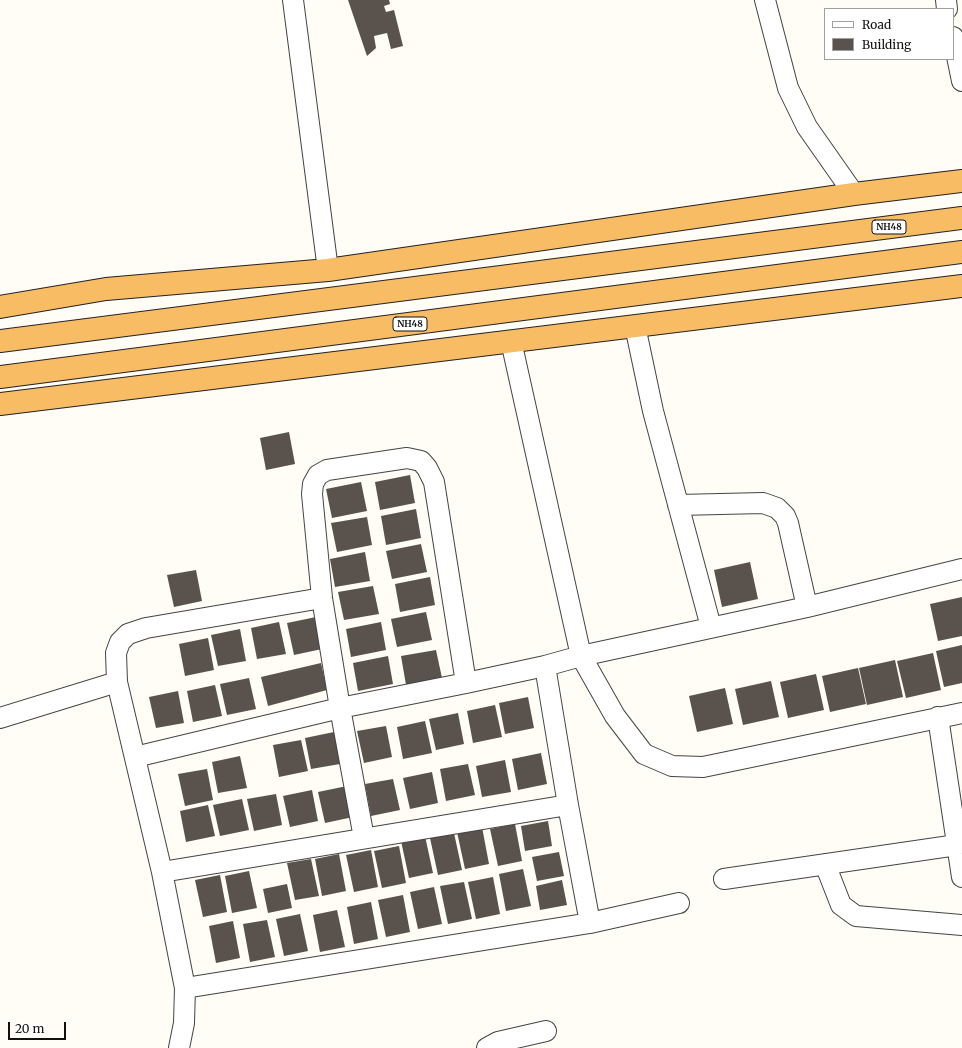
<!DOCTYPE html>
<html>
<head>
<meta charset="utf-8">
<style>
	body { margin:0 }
	#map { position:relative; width:962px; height:1048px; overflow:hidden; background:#fffdf5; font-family:Merriweather,serif }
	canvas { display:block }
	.legend { position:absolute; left:824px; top:8px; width:130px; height:52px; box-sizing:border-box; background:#fff; border:1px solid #a0a0a0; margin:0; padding:5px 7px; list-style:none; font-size:12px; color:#111 }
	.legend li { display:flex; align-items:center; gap:8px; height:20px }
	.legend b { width:20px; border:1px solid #a0a0a0 }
	.scale { position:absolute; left:8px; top:1022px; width:58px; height:18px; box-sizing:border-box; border:2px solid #111; border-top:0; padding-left:5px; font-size:12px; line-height:14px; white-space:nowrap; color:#111; -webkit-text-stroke:3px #fff; paint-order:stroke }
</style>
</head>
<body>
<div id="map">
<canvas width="962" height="1048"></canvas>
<ul class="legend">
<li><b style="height:5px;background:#fff"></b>Road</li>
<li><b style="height:11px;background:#5a524d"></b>Building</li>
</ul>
<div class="scale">20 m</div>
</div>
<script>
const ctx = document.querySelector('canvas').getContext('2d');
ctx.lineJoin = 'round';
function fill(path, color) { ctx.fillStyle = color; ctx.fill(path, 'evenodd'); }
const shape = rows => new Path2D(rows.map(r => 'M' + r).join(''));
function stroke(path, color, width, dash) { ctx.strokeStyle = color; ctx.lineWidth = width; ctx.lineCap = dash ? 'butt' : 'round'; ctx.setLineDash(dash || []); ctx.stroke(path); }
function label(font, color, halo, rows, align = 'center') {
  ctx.font = font + ' Merriweather,serif'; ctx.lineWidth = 4; ctx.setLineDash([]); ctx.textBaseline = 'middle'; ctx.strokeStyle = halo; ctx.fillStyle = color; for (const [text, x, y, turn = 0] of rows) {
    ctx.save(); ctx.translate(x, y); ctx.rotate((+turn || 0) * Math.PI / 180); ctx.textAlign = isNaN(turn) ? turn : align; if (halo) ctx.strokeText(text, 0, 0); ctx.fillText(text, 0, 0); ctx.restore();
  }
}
const building = shape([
	[348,0,389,0,390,4,384,6,386,12,394,10,403,46,391,49,387,33,374,36,376,48,367,56],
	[289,432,295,464,266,470,260,438],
	[410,475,415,503,380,510,375,482],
	[361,482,367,511,332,518,326,489],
	[416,509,421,538,386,545,381,516],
	[367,517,372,545,337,552,331,523],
	[421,544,427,572,392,579,386,551],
	[365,552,370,581,335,587,330,559],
	[750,562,758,599,722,607,714,570],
	[196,570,202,601,174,607,167,575],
	[430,577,435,605,400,612,395,584],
	[373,586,379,614,344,620,338,592],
	[962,597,962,636,938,641,930,604],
	[426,612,432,640,397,647,391,619],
	[316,617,322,649,294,655,287,623],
	[279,622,286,654,257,659,251,628],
	[381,622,386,650,351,657,346,629],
	[240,629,246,661,218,666,211,635],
	[208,638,214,670,185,676,179,644],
	[962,645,962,683,944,687,936,651],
	[436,650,442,678,406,685,401,656],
	[933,653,941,690,906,698,897,661],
	[388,656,393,684,358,691,353,663],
	[895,660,903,697,867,705,859,668],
	[321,663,327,690,268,706,261,677],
	[858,668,866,704,830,712,822,676],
	[816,674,824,710,788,718,780,682],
	[249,678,256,709,227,715,220,684],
	[771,681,779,717,743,725,735,689],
	[215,685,222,716,193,722,187,691],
	[725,688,733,724,697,732,689,696],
	[178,691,184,723,156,728,149,697],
	[528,697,534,728,505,734,499,703],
	[495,705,502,737,473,743,467,711],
	[458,713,464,744,436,750,429,719],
	[425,721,432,753,403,759,397,727],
	[386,726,392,757,364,763,357,731],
	[334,732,340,764,311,769,305,738],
	[301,740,308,771,279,777,273,745],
	[541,753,547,784,518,790,512,759],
	[240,756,247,788,218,793,212,762],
	[505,760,511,792,482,797,476,766],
	[468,764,475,795,446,801,440,769],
	[207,769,213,800,185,806,178,774],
	[432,772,438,803,410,809,403,778],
	[393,779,400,810,371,816,365,784],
	[347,786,353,817,325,823,318,792],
	[312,790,318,821,290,827,283,796],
	[276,794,282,825,254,831,247,799],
	[242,799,249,830,220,836,213,805],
	[208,805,215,836,186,842,180,811],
	[548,821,552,846,525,851,521,826],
	[515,824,522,861,498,866,490,829],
	[482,827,489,864,465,869,457,832],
	[454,833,462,870,438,875,430,838],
	[425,836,433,873,409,878,401,841],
	[399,846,406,883,382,888,374,851],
	[371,850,378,887,354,892,346,855],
	[559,852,564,876,537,881,532,857],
	[339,854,346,891,322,896,315,859],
	[311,859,319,896,295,900,287,863],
	[523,869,531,906,506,911,499,874],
	[249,871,257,908,232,913,225,876],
	[220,875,227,912,203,917,195,880],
	[493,877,500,914,476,919,468,882],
	[562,880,567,905,540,910,536,886],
	[464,882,472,919,448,924,440,886],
	[287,884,292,908,268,913,263,889],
	[434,887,442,924,418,929,410,892],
	[403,895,410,932,386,937,378,900],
	[371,902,378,939,354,944,347,907],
	[337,910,345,947,320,952,313,915],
	[300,914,308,951,284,956,276,919],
	[267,920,275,957,250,962,243,924],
	[233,921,240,958,216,963,209,926]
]);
const minor = shape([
	[293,0,328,270],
	[765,0,788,88,807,127,854,194],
	[946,0,947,9],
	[953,37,962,81],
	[635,326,653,411,711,627],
	[511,341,581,656,615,716,644,754,672,766,703,767,962,713],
	[678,505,763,503,777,508,785,516,788,523,807,607],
	[545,666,568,805,590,923],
	[938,717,962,877],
	[0,718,117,682],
	[135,757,340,708,466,683,545,666,581,656,807,607,962,569],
	[364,838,340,708,322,598,312,494,313,484,318,475,327,470,407,458,421,461,427,468,434,482,466,683],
	[825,864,841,905,856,916,962,925],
	[162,872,568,805],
	[724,879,957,845],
	[185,988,590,923,679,903],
	[179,1048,184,1023,185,988,162,872,117,682,116,653,120,642,128,634,146,628,322,598],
	[487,1048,498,1042,546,1031]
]);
const trunk = shape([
	[0,307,106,289,328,270,854,194,962,181],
	[0,341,962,218],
	[0,377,962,252],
	[0,404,962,286]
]);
const shields = [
	[889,227,34],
	[410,324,34]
];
const shieldNames = [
	["NH48",889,227],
	["NH48",410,324]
];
fill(building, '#5a524d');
stroke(minor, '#444', 22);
stroke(trunk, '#222', 24);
stroke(minor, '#fff', 20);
stroke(trunk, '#f7bc64', 22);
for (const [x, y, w] of shields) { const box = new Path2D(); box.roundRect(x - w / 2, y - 7, w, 14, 3); ctx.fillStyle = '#fff'; ctx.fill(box); stroke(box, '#111', 1); }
label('bold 9px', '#111', null, shieldNames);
</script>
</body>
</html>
